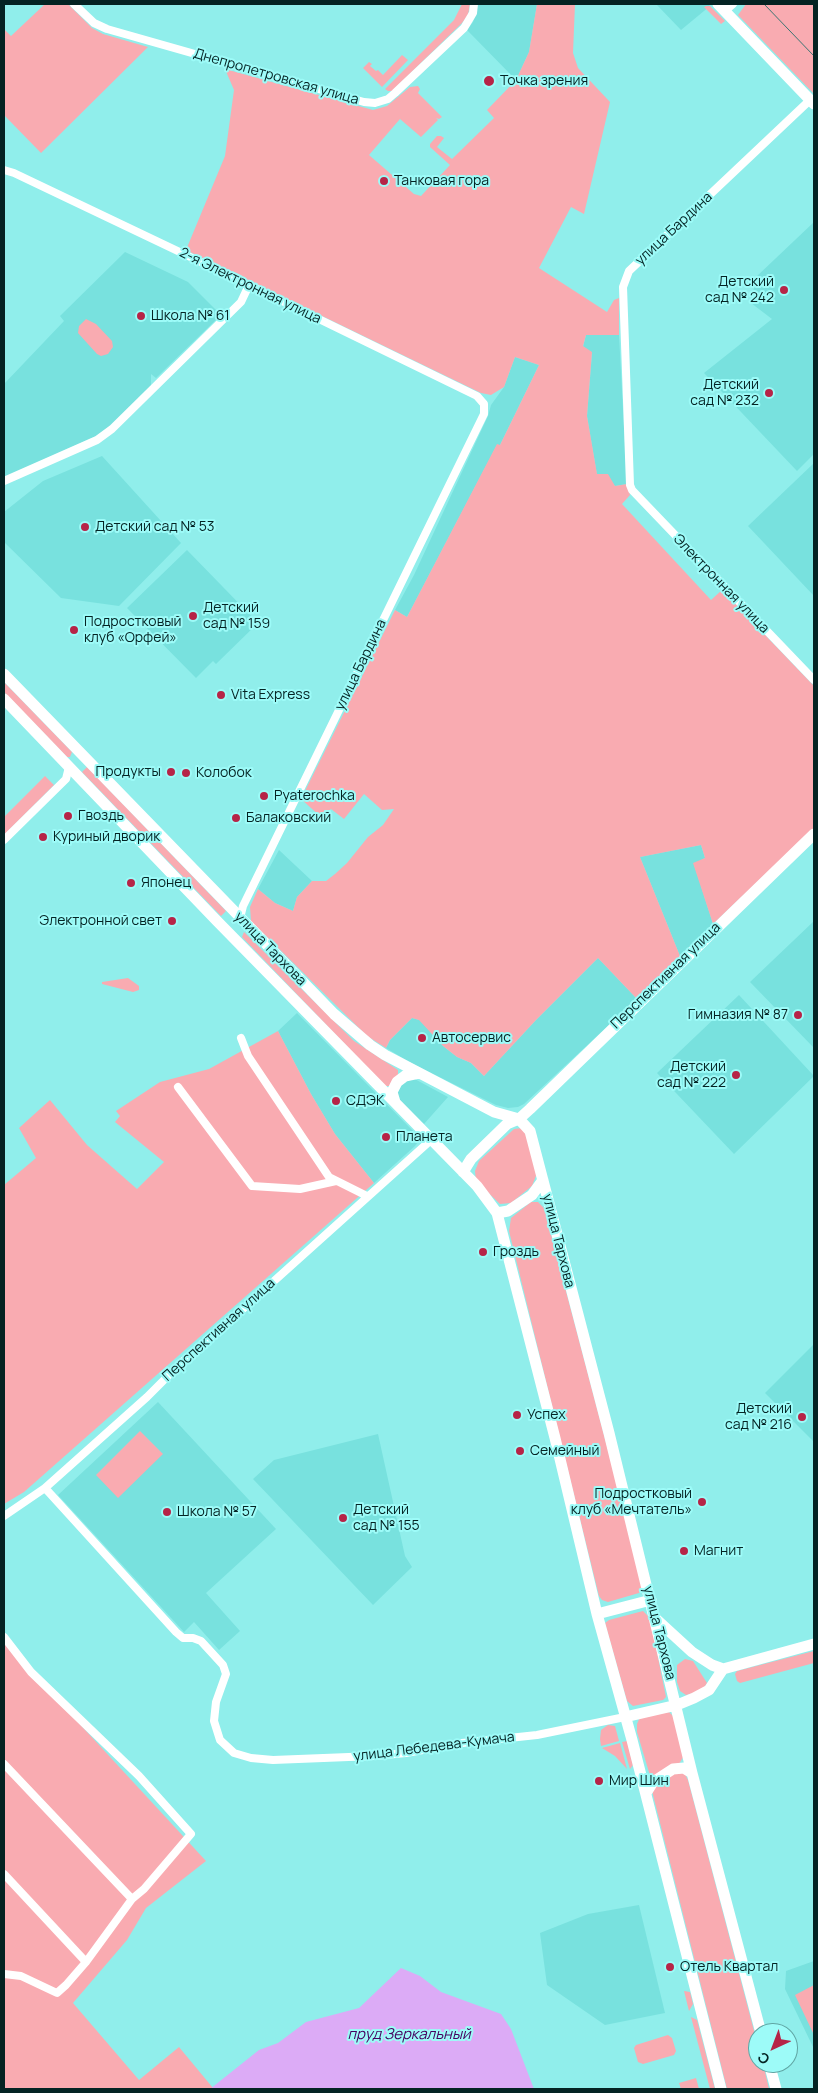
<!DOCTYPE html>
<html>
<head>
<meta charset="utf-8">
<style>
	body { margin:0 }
	#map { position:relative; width:818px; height:2093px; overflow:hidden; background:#90eeeb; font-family:Manrope,sans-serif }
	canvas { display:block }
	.frame { position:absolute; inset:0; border:5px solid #042323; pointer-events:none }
	.north { position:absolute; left:748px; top:2023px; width:50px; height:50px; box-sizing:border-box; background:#9dfbf8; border:1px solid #60a5a3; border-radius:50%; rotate:223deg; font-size:14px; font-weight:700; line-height:20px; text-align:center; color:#042323 }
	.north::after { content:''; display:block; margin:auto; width:18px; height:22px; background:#b62447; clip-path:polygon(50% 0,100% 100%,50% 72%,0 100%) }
</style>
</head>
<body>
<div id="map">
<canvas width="818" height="2093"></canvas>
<div class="frame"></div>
<div class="north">С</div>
</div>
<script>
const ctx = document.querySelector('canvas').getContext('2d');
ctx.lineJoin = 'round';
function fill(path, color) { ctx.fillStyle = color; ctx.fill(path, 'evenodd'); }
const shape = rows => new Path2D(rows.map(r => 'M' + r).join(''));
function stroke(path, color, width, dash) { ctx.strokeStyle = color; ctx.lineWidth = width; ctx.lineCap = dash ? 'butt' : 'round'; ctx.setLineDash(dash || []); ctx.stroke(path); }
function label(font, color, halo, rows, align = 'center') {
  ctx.font = font + ' Manrope,sans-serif'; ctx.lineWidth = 4; ctx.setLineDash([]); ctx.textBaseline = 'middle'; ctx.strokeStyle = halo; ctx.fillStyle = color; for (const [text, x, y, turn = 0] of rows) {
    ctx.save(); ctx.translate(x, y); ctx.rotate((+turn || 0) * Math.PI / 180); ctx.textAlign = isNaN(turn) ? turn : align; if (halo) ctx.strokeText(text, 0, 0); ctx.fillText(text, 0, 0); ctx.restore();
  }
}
const built = shape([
	[476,4,537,4,529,52,516,80,467,30,473,22,476,14],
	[656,4,708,4,710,6,681,30],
	[814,222,814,454,797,471,704,373,772,319,751,303,756,277],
	[125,252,188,282,221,315,156,378,151,374,151,388,105,432,5,477,4,384,64,321,60,316],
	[586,335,619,335,627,484,615,486,597,475,587,416,592,353,583,347],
	[515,357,539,365,500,445,497,445,407,617,395,610,414,575,488,416,491,405,504,387],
	[102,456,181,543,119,606,61,598,4,542,4,512,43,481],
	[814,463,814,596,748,526],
	[187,550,258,623,216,664,213,661,196,678,127,608],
	[701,845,705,858,694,864,713,924,680,956,640,857],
	[279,850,312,881,297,897,293,911,275,903,258,889],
	[814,921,814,1048,750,982],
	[598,958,637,999,524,1104,518,1107,508,1108,496,1105,411,1063,386,1048,390,1040,412,1018,420,1020,443,1046,457,1057,471,1063,484,1076,536,1020],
	[739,995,814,1076,734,1154,657,1073],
	[297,1013,417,1135,418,1142,415,1146,374,1183,335,1134,311,1094,278,1031],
	[411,1077,448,1097,424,1124,396,1097,396,1094,407,1078],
	[814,1344,814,1442,765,1393],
	[158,1402,276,1529,206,1593,240,1631,219,1650,194,1622,184,1632,58,1495],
	[378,1434,405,1556,412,1567,373,1605,253,1479,274,1460],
	[639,1905,665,2013,605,2025,547,1985,540,1933,588,1914],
	[814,1961,814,2049,785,1989,786,1971]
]);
const green = shape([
	[45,4,68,4,92,28,103,34,148,47,41,153,4,115,4,29,11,36],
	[462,4,470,4,468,15,462,23,392,91,388,91,385,89,454,20],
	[537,4,575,4,573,53,578,68,610,102,584,214,571,207,539,268,607,312,614,300,619,298,619,335,586,335,583,346,592,352,587,416,597,474,608,474,615,486,627,484,630,495,622,504,711,600,722,590,814,686,814,828,713,924,693,863,705,858,701,845,640,857,680,956,637,999,598,958,536,1020,484,1076,471,1063,457,1057,443,1046,419,1020,412,1018,390,1040,386,1048,367,1036,251,921,250,907,258,889,275,903,293,911,297,897,312,881,326,881,335,874,347,863,368,837,383,825,394,809,382,810,364,794,344,819,331,809,321,817,301,799,395,610,407,617,497,444,500,445,539,365,515,357,504,387,491,395,481,393,186,250,225,156,234,90,225,69,373,110,387,106,410,87,418,86,420,89,418,93,442,117,439,119,436,118,438,120,421,137,400,119,369,155,414,194,421,196,450,165,430,147,430,144,437,136,441,136,444,138,437,147,452,159,494,118,487,110,516,80,529,52],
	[746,4,814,4,814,94,738,15],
	[706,6,710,6,725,21,721,24,704,7],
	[402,55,408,60,382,87,363,68,369,62,372,64,370,66,376,71,378,70,383,75],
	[86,319,96,324,112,341,113,347,108,354,101,356,97,354,78,333,79,326],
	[4,682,72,752,70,757,67,757,4,692],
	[87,767,226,911,221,916,82,772],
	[45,776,54,785,4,835,4,817],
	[244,932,354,1041,398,1070,398,1077,391,1086,385,1086,242,937],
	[128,978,139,986,139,990,133,992,102,984,102,982],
	[278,1031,311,1094,335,1134,374,1183,24,1492,4,1504,4,1185,36,1158,19,1128,50,1100,87,1145,137,1189,164,1162,115,1122,120,1116,116,1111,160,1082,209,1069],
	[522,1128,525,1132,537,1173,532,1186,511,1203,500,1204,476,1181,475,1171,479,1161,514,1129],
	[531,1202,538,1202,544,1208,642,1579,642,1590,639,1593,608,1602,602,1600,599,1596,509,1231,511,1218],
	[140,1431,163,1454,118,1498,96,1475],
	[643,1611,650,1618,666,1697,663,1700,633,1706,627,1701,605,1623,609,1620],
	[4,1642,206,1861,146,1908,127,1940,73,2003,139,2080,179,2047,213,2088,4,2089],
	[814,1651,814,1663,740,1683,737,1681,735,1674,737,1671],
	[685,1659,693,1661,707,1683,702,1691,686,1695,680,1691,677,1682,677,1665],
	[669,1712,673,1716,684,1756,679,1764,651,1779,637,1732,637,1724,640,1717],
	[608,1725,615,1726,619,1741,601,1746,600,1739,601,1730],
	[627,1741,633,1765,630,1769,622,1742],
	[620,1743,627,1769,615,1756,602,1748],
	[679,1772,685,1774,688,1780,758,2046,758,2063,763,2063,769,2089,727,2089,652,1791,654,1783],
	[814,1985,814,2035,795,1995],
	[684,1991,690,1992,693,2004,689,2011],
	[691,2017,697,2020,715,2089,710,2089],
	[668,2035,672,2038,676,2051,674,2055,643,2064,638,2062,634,2048,636,2045],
	[696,2078,699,2089,681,2089,679,2083]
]);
const water = shape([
	[401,1968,420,1976,441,1992,501,2014,511,2029,534,2089,210,2089,259,2050,278,2043,306,2022,359,2008]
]);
const street = shape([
	[74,4,94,23,107,29,364,102,375,103,388,99,395,93,464,28,473,13,474,4],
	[725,11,733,4],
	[810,100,629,271,623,287,630,485,632,490,814,680],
	[4,170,14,173,249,285,477,396,484,404,484,414,243,906,240,918],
	[4,481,97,440,112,429,241,302,249,285],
	[4,840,66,779,69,767],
	[241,1038,248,1056,329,1177,367,1196],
	[178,1087,252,1186,300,1189,336,1181],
	[45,1488,176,1632,183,1638,193,1638,201,1641,223,1665,226,1674,216,1702,214,1721,220,1740,234,1753,251,1758,273,1760,374,1756,406,1753,462,1743,537,1735,625,1717],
	[4,1516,45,1488,147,1397,182,1362,244,1308,431,1140],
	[4,1637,31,1672,139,1776,191,1834,144,1889,132,1899],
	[4,1764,132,1899,86,1962,66,1985,57,1993,21,1976,4,1974],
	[4,1874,86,1962]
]);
const secondary = shape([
	[718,4,814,104],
	[4,674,334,1014,370,1045,385,1055,494,1112,519,1119,530,1131,609,1433,692,1773,761,2033],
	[4,699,217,921,477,1186,497,1213,555,1438,597,1614,632,1740,721,2089],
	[395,1102,392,1092,397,1082,405,1076,419,1073],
	[463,1172,471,1159,507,1124,519,1119,530,1109,814,834],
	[497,1213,508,1211,532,1195,543,1180],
	[597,1614,651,1600],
	[656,1619,692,1652,712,1665,723,1669,814,1644],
	[625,1717,677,1705,694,1698,709,1690,723,1669],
	[646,1793,653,1782,673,1769,684,1768,692,1773],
	[769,2063,776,2089]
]);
const tram = shape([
	[764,4,814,56]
]);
const markers = [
	[489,81,6,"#b62447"],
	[384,181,5,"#b62447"],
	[784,290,5,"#b62447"],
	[141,316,5,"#b62447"],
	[769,393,5,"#b62447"],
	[85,527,5,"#b62447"],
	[193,616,5,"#b62447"],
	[74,630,5,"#b62447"],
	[221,695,5,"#b62447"],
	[171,772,5,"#b62447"],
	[186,773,5,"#b62447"],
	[264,796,5,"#b62447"],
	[68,816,5,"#b62447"],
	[236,818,5,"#b62447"],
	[43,837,5,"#b62447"],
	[131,883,5,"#b62447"],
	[172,921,5,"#b62447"],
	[798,1015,5,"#b62447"],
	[422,1038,5,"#b62447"],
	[736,1075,5,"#b62447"],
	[336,1101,5,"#b62447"],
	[386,1137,5,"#b62447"],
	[483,1252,5,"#b62447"],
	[517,1415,5,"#b62447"],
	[802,1417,5,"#b62447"],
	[520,1451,5,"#b62447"],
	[702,1502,5,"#b62447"],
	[167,1512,5,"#b62447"],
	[343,1518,5,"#b62447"],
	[684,1551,5,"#b62447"],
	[599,1781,5,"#b62447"],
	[670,1967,5,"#b62447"]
];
const streetNames = [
	["Днепропетровская улица",276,77,16],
	["улица Бардина",674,229,-43],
	["2-я Электронная улица",250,286,26],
	["Электронная улица",721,584,46],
	["улица Бардина",361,665,-64],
	["улица Тархова",270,949,46],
	["Перспективная улица",666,976,-44],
	["улица Тархова",558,1241,76],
	["Перспективная улица",219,1330,-42],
	["улица Тархова",659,1633,76],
	["улица Лебедева-Кумача",434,1747,-7]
];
const poiNames = [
	["Точка зрения",500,81],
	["Танковая гора",394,181],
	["Детский",774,282,"right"],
	["сад № 242",774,298,"right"],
	["Школа № 61",151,316],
	["Детский",759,385,"right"],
	["сад № 232",759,401,"right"],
	["Детский сад № 53",95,527],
	["Детский",203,608],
	["сад № 159",203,624],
	["Подростковый",84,622],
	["клуб «Орфей»",84,638],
	["Vita Express",231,695],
	["Продукты",161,772,"right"],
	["Колобок",196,773],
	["Pyaterochka",274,796],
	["Гвоздь",78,816],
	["Балаковский",246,818],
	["Куриный дворик",53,837],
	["Японец",141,883],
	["Электронной свет",162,921,"right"],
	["Гимназия № 87",788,1015,"right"],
	["Автосервис",432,1038],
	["Детский",726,1067,"right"],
	["сад № 222",726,1083,"right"],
	["СДЭК",346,1101],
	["Планета",396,1137],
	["Гроздь",493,1252],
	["Детский",792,1409,"right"],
	["сад № 216",792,1425,"right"],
	["Успех",527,1415],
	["Семейный",530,1451],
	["Подростковый",692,1494,"right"],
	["клуб «Мечтатель»",692,1510,"right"],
	["Детский",353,1510],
	["сад № 155",353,1526],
	["Школа № 57",177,1512],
	["Магнит",694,1551],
	["Мир Шин",609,1781],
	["Отель Квартал",680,1967]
];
const waterNames = [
	["пруд Зеркальный",409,2035]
];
fill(built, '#78e1de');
fill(green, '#f9abb1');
fill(water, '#dcabf6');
stroke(street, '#fff', 8);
stroke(secondary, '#fff', 11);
stroke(tram, '#3c7573', 1);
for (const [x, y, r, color] of markers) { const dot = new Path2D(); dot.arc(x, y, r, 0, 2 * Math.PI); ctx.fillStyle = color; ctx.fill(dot); stroke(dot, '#9dfbf8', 2); }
label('14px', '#042323', '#9dfbf8', streetNames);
label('14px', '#042323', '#9dfbf8', poiNames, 'left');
label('italic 15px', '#46025f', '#9dfbf8', waterNames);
</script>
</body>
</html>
